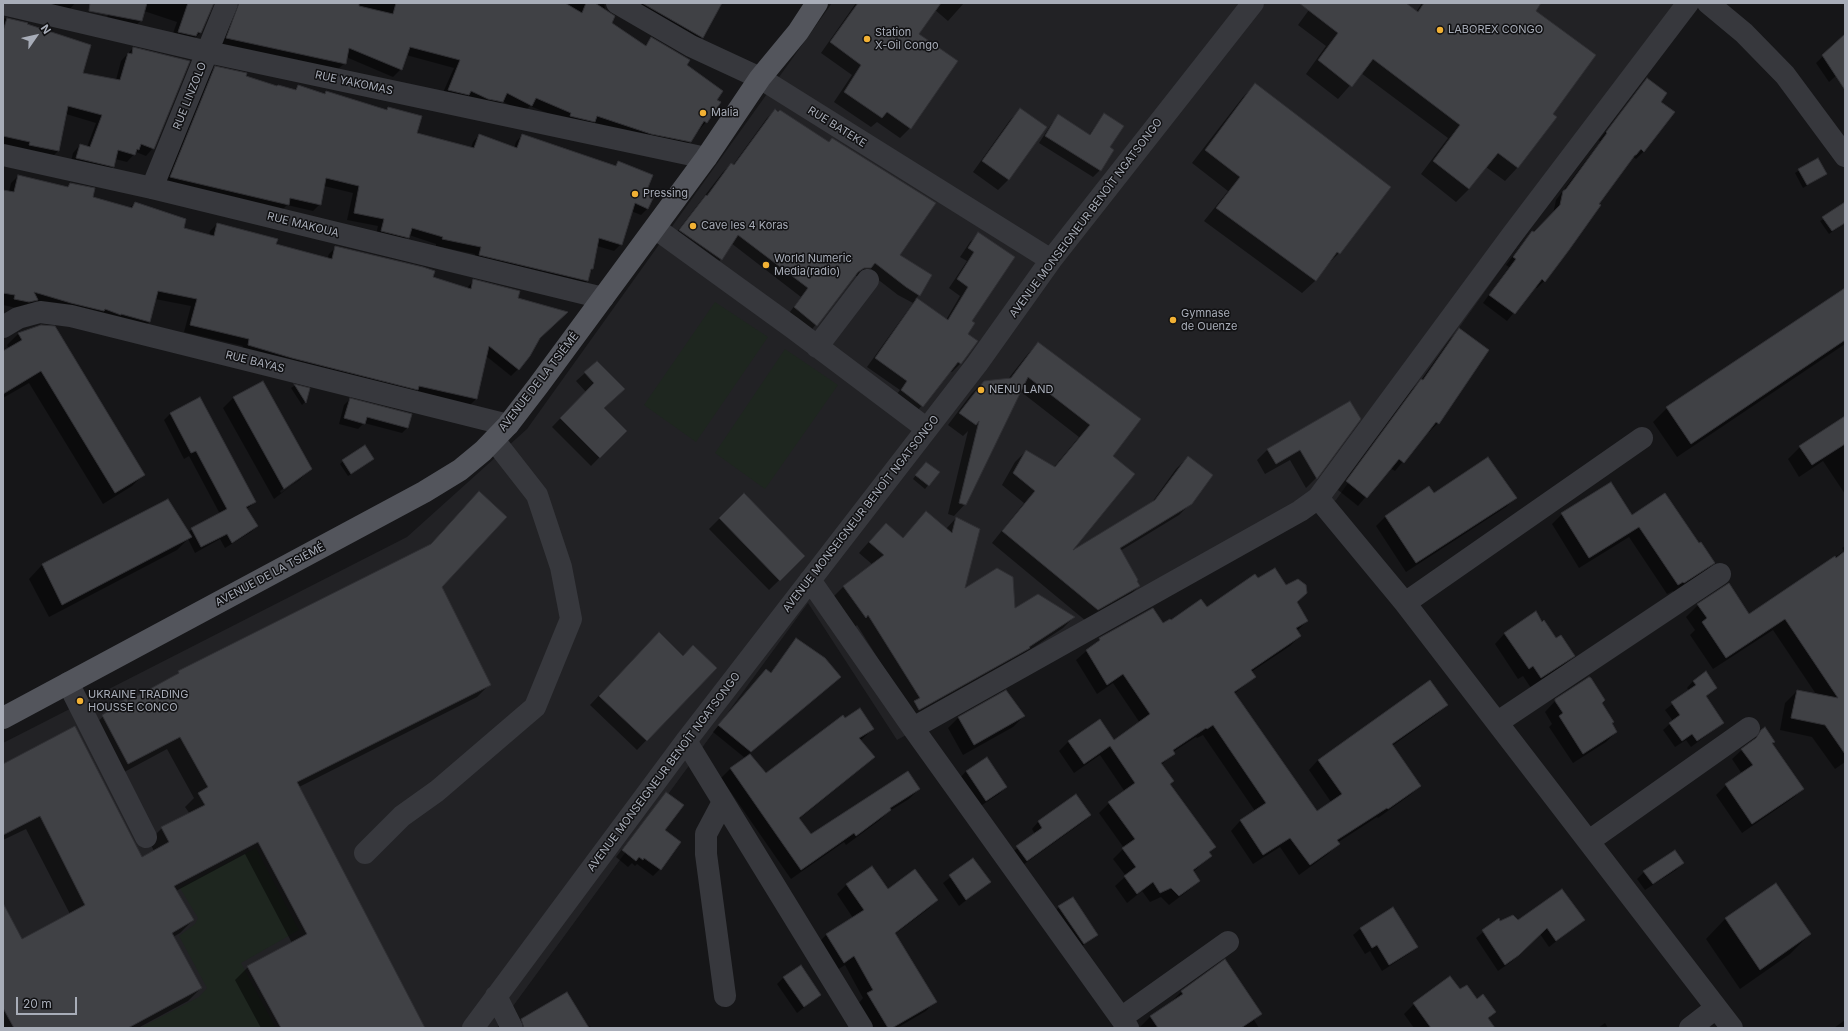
<!DOCTYPE html>
<html>
<head>
<meta charset="utf-8">
<style>
	body { margin:0 }
	#map { position:relative; width:1848px; height:1031px; overflow:hidden; background:#161618; font-family:Inter,sans-serif }
	canvas { display:block }
	.frame { position:absolute; inset:0; border:4px solid #a8adb8; pointer-events:none }
	.north { position:absolute; left:16px; top:16px; width:40px; height:40px; -webkit-text-stroke:3px #111113; paint-order:stroke; rotate:56deg; font-size:11px; font-weight:700; line-height:16px; text-align:center; color:#a8adb8 }
	.north::after { content:''; display:block; margin:auto; width:14px; height:18px; background:#a8adb8; clip-path:polygon(50% 0,100% 100%,50% 72%,0 100%) }
	.scale { position:absolute; left:16px; top:997px; width:61px; height:18px; box-sizing:border-box; border:2px solid #a8adb8; border-top:0; padding-left:5px; font-size:12px; line-height:14px; white-space:nowrap; color:#a8adb8; -webkit-text-stroke:3px #111113; paint-order:stroke }
</style>
</head>
<body>
<div id="map">
<canvas width="1848" height="1031"></canvas>
<div class="frame"></div>
<div class="north">N</div>
<div class="scale">20 m</div>
</div>
<script>
const ctx = document.querySelector('canvas').getContext('2d');
ctx.lineJoin = 'round';
function fill(path, color) { ctx.fillStyle = color; ctx.fill(path, 'evenodd'); }
const shape = rows => new Path2D(rows.map(r => 'M' + r).join(''));
function stroke(path, color, width, dash) { ctx.strokeStyle = color; ctx.lineWidth = width; ctx.lineCap = dash ? 'butt' : 'round'; ctx.setLineDash(dash || []); ctx.stroke(path); }
function label(font, color, halo, rows, align = 'center') {
  ctx.font = font + ' Inter,sans-serif'; ctx.lineWidth = 3; ctx.setLineDash([]); ctx.textBaseline = 'middle'; ctx.strokeStyle = halo; ctx.fillStyle = color; for (const [text, x, y, turn = 0] of rows) {
    ctx.save(); ctx.translate(x, y); ctx.rotate((+turn || 0) * Math.PI / 180); ctx.textAlign = isNaN(turn) ? turn : align; if (halo) ctx.strokeText(text, 0, 0); ctx.fillText(text, 0, 0); ctx.restore();
  }
}
const built = shape([
	[832,3,1691,3,1336,500,897,740,808,603,497,1028,3,1028,3,743,407,537,527,429]
]);
const green = shape([
	[715,302,768,337,696,442,644,405],
	[785,349,838,385,765,489,715,453],
	[256,848,299,930,241,963,276,1028,140,1028,199,997,207,988,179,936,195,924,198,918,180,888]
]);
const shadow = shape([
	[47,3,75,3,70,9],
	[92,3,212,3,201,32,193,40,171,39,177,22,144,11,141,20,134,28,105,23,110,10],
	[230,3,604,3,605,9,614,17,610,23,644,46,652,39,686,66,719,103,706,122,683,149,565,120,530,106,523,113,502,101,494,109,441,97,454,68,406,55,401,69,393,77,346,57,345,63,337,70,220,45],
	[622,3,721,3,702,37,694,44],
	[856,3,894,3,918,34,910,128,900,138,877,122,871,127,834,102,852,75,821,53],
	[927,3,964,3,948,21],
	[1314,3,1404,3,1416,12,1422,3,1540,3,1534,11,1552,114,1555,117,1517,168,1505,181,1486,167,1469,189,1456,202,1421,174,1448,138,1361,73,1338,99,1306,74,1326,46,1298,25],
	[3,18,26,23,26,25,82,73,116,80,121,61,133,48,153,148,146,156,136,152,127,162,115,159,113,166,106,174,70,166,73,153,80,145,87,147,96,123,66,114,58,151,51,158,3,145],
	[1845,35,1845,68,1829,82,1816,63],
	[215,67,277,87,293,91,298,86,324,94,326,92,386,110,388,108,416,134,471,148,473,142,479,135,514,148,516,142,522,135,615,167,619,163,646,190,647,209,641,215,631,211,621,244,614,251,597,246,592,269,587,281,580,288,473,262,475,254,436,246,436,244,409,235,401,244,375,238,378,226,347,220,353,193,324,186,320,204,313,211,287,205,281,211,164,183,208,74],
	[1647,80,1660,102,1644,151,1636,159,1633,157,1598,204,1544,281,1537,288,1535,287,1507,321,1483,303,1509,267,1506,265,1525,240,1553,214,1556,200,1600,142,1599,140],
	[1256,84,1339,253,1326,266,1315,281,1302,293,1204,221,1228,191,1192,163,1243,97],
	[1020,110,1045,128,1008,180,998,190,973,172,1010,120],
	[775,111,898,256,919,295,915,299,946,320,960,296,949,288,967,261,960,257,970,242,979,234,971,321,966,334,977,341,960,364,952,372,950,371,914,415,893,399,900,390,867,367,913,303,898,295,867,271,863,276,855,276,809,333,787,316,801,297,731,243,721,259,714,267,672,238,723,172,731,164,733,165,767,118],
	[1104,114,1109,148,1100,170,1093,177,1039,143,1052,123,1059,116,1089,135],
	[1817,159,1826,174,1803,188,1795,173],
	[18,176,66,187,70,184,91,197,129,208,135,203,182,229,209,236,210,231,217,224,275,245,327,259,329,254,336,247,466,289,474,280,517,299,539,339,518,369,511,376,486,356,476,399,469,406,241,351,243,346,184,332,191,306,155,299,149,322,142,329,35,301,30,306,21,309,3,305,3,191,9,192,11,183],
	[1845,207,1845,223,1829,234,1820,221],
	[1845,289,1845,344,1677,457,1653,422,1667,408],
	[1459,330,1438,423,1429,432,1428,431,1395,471,1390,468,1358,506,1338,490,1412,389,1421,380,1450,339],
	[19,333,144,474,132,486,103,504,29,383,3,398,3,352,9,349,7,345],
	[1038,343,1111,456,1069,553,1150,505,1176,469,1188,457,1191,503,1179,515,1120,551,1139,586,1127,598,1086,621,992,543,1024,503,1002,485,1015,462,1026,451,1054,467,1079,437,1020,391,965,504,954,516,948,514,968,431,963,436,948,425,972,393,984,382,1008,379,1027,355],
	[585,373,624,389,603,409,625,431,591,466,552,427,586,392,576,381],
	[262,382,310,469,300,479,274,499,223,408,233,398],
	[301,476,301,479,281,493,280,491],
	[294,386,308,389,305,402,302,405,291,388],
	[199,398,255,502,247,509,257,526,251,532,225,548,220,539,195,553,188,539,177,550,49,617,29,579,42,565,168,500,188,533,192,529,220,514,189,456,184,459,164,420,170,414],
	[350,399,408,427,402,433,364,423,358,429,339,424,344,405],
	[1845,418,1845,494,1823,461,1799,477,1788,459,1800,447],
	[1359,419,1316,478,1306,488,1290,460,1265,474,1257,460,1268,449],
	[343,461,370,462,348,476,340,464],
	[923,466,939,472,925,489,913,479],
	[1429,488,1433,494,1515,498,1506,507,1406,572,1376,526,1385,517],
	[744,494,804,556,769,590,709,529],
	[466,505,441,587,490,684,477,697,299,787,424,1028,261,1028,235,980,248,967,292,943,245,854,176,891,193,920,180,933,173,937,201,988,188,1001,138,1028,3,1028,3,905,22,940,70,914,26,829,3,840,3,765,141,858,154,851,149,841,162,828,190,814,185,807,194,798,167,749,115,777,90,729,113,707,127,700,128,702,172,678,179,672,429,546],
	[1562,514,1632,516,1699,545,1714,563,1704,573,1674,592,1673,591,1667,594,1629,537,1579,568,1552,524],
	[956,518,964,590,1014,610,1073,618,1063,628,1022,655,908,721,909,708,857,625,854,628,832,598,843,587,873,565,859,553,875,535,902,539,916,524,946,529],
	[1845,546,1845,762,1835,769,1812,737,1780,730,1785,703,1797,691,1816,694,1773,630,1713,669,1690,635,1695,630,1686,617,1698,605,1749,615,1844,551,1842,548],
	[1258,580,1296,603,1307,621,1297,631,1300,636,1290,646,1251,672,1254,677,1234,694,1316,813,1331,802,1309,770,1318,760,1447,704,1437,714,1392,746,1420,786,1410,795,1378,818,1377,817,1337,843,1338,844,1328,854,1299,875,1280,847,1253,864,1231,831,1240,821,1255,811,1203,735,1197,738,1196,737,1173,752,1174,753,1161,765,1169,785,1215,847,1208,853,1210,856,1193,872,1199,880,1189,890,1169,905,1161,897,1150,902,1142,891,1127,903,1115,886,1126,876,1113,859,1124,848,1099,813,1109,803,1125,792,1100,755,1074,773,1059,751,1069,741,1114,741,1140,723,1113,683,1097,694,1076,660,1100,639,1163,625,1207,608],
	[1542,623,1573,656,1563,666,1531,688,1523,676,1518,679,1495,644,1505,633],
	[796,639,833,683,745,757,745,758,766,774,845,720,873,729,860,741,873,757,863,767,799,819,811,836,919,789,909,799,888,812,880,820,846,845,844,842,791,879,721,778,731,768,745,758,713,732,760,677,770,674],
	[650,642,683,657,715,668,637,750,590,705],
	[1693,681,1716,688,1705,697,1723,723,1691,747,1686,740,1675,747,1663,730,1673,721,1665,710,1689,691,1687,688],
	[1006,691,1024,716,1013,727,963,755,948,728,958,718],
	[1556,700,1601,703,1616,732,1606,742,1573,763,1549,727,1552,724,1545,712],
	[1762,731,1803,789,1793,798,1742,833,1716,795,1726,785,1742,774,1732,759],
	[986,758,1006,787,999,794,979,807,960,778,966,771],
	[666,793,660,869,653,876,637,864,635,866,632,863,628,867,616,857],
	[1076,795,1090,815,1083,822,1020,867,1010,854,1035,834,1032,829,1038,822],
	[973,859,989,882,959,906,943,883],
	[1682,863,1676,870,1645,890,1637,879,1644,872],
	[872,867,888,891,937,900,928,909,895,934,935,1001,926,1011,897,1028,873,1028,858,1004,863,998,845,965,834,972,817,944,826,935,853,918,837,894,846,885],
	[1775,885,1810,934,1790,954,1740,989,1706,939,1725,919],
	[1059,907,1097,935,1078,949,1053,913],
	[1393,908,1417,947,1410,953,1382,971,1370,951,1365,954,1353,935,1360,929],
	[1498,920,1500,922,1583,920,1549,947,1540,934,1511,962,1498,971,1476,938],
	[1225,961,1260,1014,1254,1020,1259,1028,1139,1028,1150,1017,1169,1004,1181,992],
	[784,977,820,995,797,1013,777,984],
	[1460,991,1495,1012,1488,1019,1494,1028,1414,1028,1404,1014,1414,1004],
	[522,1019,588,1028,590,1026,591,1028,513,1028],
	[1845,1020,1845,1028,1834,1028],
	[1605,1023,1608,1028,1598,1028]
]);
const building = shape([
	[90,3,147,3,142,21,89,11,90,3],
	[188,3,214,3,201,33,198,32,196,36,178,32,188,3],
	[239,3,359,3,359,6,393,14,396,3,565,3,582,13,586,3,595,3,615,16,612,23,646,46,651,37,690,60,687,65,723,91,717,100,721,102,707,123,704,121,691,142,651,134,597,116,595,122,570,116,571,113,536,98,532,106,507,93,503,102,488,99,471,91,469,95,448,90,460,60,410,47,402,70,349,48,346,64,226,38,239,3],
	[642,3,722,3,703,38,642,3],
	[858,3,941,3,919,34,958,61,911,129,887,112,882,118,844,92,861,65,830,42,858,3],
	[1299,3,1406,3,1418,12,1424,3,1541,3,1536,11,1596,55,1553,114,1557,117,1518,168,1498,153,1469,189,1433,161,1460,125,1373,59,1352,87,1318,60,1338,33,1299,3],
	[7,18,28,23,27,24,91,45,83,73,120,80,128,53,132,54,133,47,190,61,154,149,141,144,139,150,137,149,135,155,118,150,114,167,76,158,80,144,90,147,102,115,68,106,59,151,29,145,30,142,3,136,3,31,7,18],
	[1845,34,1845,90,1822,55,1845,34],
	[215,66,247,73,246,76,277,86,278,85,296,90,298,85,325,94,326,91,387,110,388,107,422,116,417,133,474,148,479,134,517,148,522,134,616,166,618,161,653,175,647,190,655,194,648,209,635,203,622,245,599,238,593,269,591,269,588,281,479,255,481,247,442,239,443,237,412,228,409,238,381,231,384,219,354,213,359,186,326,178,321,205,290,198,289,205,170,177,215,66],
	[1647,78,1667,93,1661,102,1675,112,1644,152,1641,149,1636,155,1635,155,1599,204,1601,205,1569,250,1545,282,1542,279,1515,314,1489,295,1516,259,1513,257,1532,231,1534,232,1560,205,1563,191,1566,189,1607,133,1606,132,1647,78],
	[1255,83,1391,187,1340,254,1337,252,1316,281,1216,208,1240,177,1205,150,1255,83],
	[1020,108,1047,127,1009,180,982,161,1020,108],
	[775,109,778,112,780,110,829,142,832,138,936,203,900,255,932,275,920,296,906,287,875,263,871,268,864,268,858,272,817,326,794,307,808,288,738,235,722,260,679,230,706,195,707,196,731,163,734,165,775,109],
	[1104,113,1124,126,1110,147,1114,150,1101,171,1045,136,1058,114,1090,135,1104,113],
	[1818,158,1827,174,1807,185,1798,169,1818,158],
	[18,175,68,187,70,183,95,188,93,197,132,208,135,202,186,219,184,228,214,236,217,223,278,239,276,244,332,259,335,246,423,267,435,271,433,277,471,289,473,279,520,291,518,298,568,312,540,338,530,356,519,370,489,346,477,399,419,386,418,390,292,358,248,345,249,339,190,325,197,299,158,291,150,322,121,314,121,315,105,309,104,311,71,303,34,292,38,300,29,302,14,299,15,295,3,293,3,190,14,192,18,175],
	[1845,202,1845,223,1832,231,1822,217,1845,202],
	[978,232,1015,257,972,321,975,323,968,334,978,341,961,364,958,362,923,407,901,390,907,381,875,358,917,298,948,320,968,287,957,279,974,252,968,248,978,232],
	[1845,288,1845,340,1691,444,1666,407,1845,288],
	[41,325,55,326,145,475,115,493,41,371,3,394,3,351,22,340,18,333,41,325],
	[1459,328,1489,350,1439,424,1436,422,1404,463,1399,459,1367,498,1346,481,1421,379,1423,380,1459,328],
	[1038,342,1141,419,1113,456,1135,474,1073,550,1155,500,1188,456,1213,475,1192,504,1120,548,1138,580,1137,581,1140,586,1098,610,1002,531,1035,491,1013,473,1026,450,1055,467,1090,425,1028,377,966,505,959,503,979,421,976,425,959,413,984,381,1011,378,1038,342],
	[597,361,625,389,604,408,627,431,600,458,560,418,594,383,584,372,597,361],
	[263,381,312,469,284,489,233,397,263,381],
	[294,384,310,388,306,403,294,384],
	[200,397,256,502,246,507,258,526,232,543,227,534,201,547,191,528,227,509,196,451,191,453,170,413,200,397],
	[350,398,412,414,408,428,367,417,365,424,344,418,350,398],
	[1350,401,1361,419,1317,479,1300,450,1276,464,1267,449,1350,401],
	[1845,416,1845,444,1812,465,1799,446,1845,416],
	[365,445,374,459,351,474,342,460,365,445],
	[1488,457,1517,498,1416,563,1385,516,1429,486,1434,493,1488,457],
	[926,462,940,472,929,486,915,475,926,462],
	[1611,482,1632,515,1665,493,1699,543,1701,542,1715,563,1684,583,1683,582,1678,585,1639,527,1589,558,1561,513,1611,482],
	[479,491,507,517,442,587,491,685,297,782,425,1028,281,1028,247,966,307,934,258,842,174,886,194,920,172,933,202,988,128,1028,14,1028,3,1008,3,903,22,939,85,905,40,816,3,835,3,764,75,726,142,857,169,842,161,827,205,805,198,793,208,787,180,737,128,764,102,715,114,708,113,706,127,698,128,701,179,673,178,671,431,544,479,491],
	[744,493,805,556,780,581,719,518,744,493],
	[168,499,192,537,62,605,42,564,168,499],
	[926,511,952,533,956,517,980,529,965,588,997,568,1013,577,1015,608,1038,594,1075,617,1029,647,1030,648,919,710,914,701,920,698,868,615,866,618,843,586,884,555,869,542,886,523,903,538,926,511],
	[1845,551,1845,754,1825,725,1791,718,1797,690,1838,698,1785,619,1726,658,1702,622,1707,618,1697,604,1729,583,1749,614,1835,556,1836,558,1845,551],
	[1275,568,1286,585,1298,579,1306,585,1307,593,1297,602,1308,621,1296,628,1301,636,1251,670,1256,677,1234,692,1317,811,1342,794,1318,760,1430,680,1448,705,1392,744,1421,786,1388,809,1387,808,1337,840,1340,844,1310,865,1290,838,1263,855,1240,820,1266,803,1213,725,1207,729,1206,728,1173,750,1175,754,1161,763,1174,781,1170,784,1216,847,1209,852,1212,856,1193,870,1200,881,1179,896,1171,888,1160,893,1153,882,1137,894,1124,876,1136,867,1122,848,1135,839,1108,802,1135,783,1110,746,1084,764,1068,741,1100,719,1114,740,1150,714,1123,674,1107,685,1086,650,1100,640,1099,638,1153,608,1163,623,1170,619,1171,620,1201,599,1207,607,1255,574,1258,578,1275,568],
	[1536,611,1542,622,1544,620,1556,638,1561,635,1575,656,1541,678,1533,666,1529,669,1504,633,1536,611],
	[659,632,683,656,693,645,717,668,647,741,599,696,659,632],
	[796,638,825,658,841,677,751,752,718,725,766,669,771,673,796,638],
	[1706,671,1717,688,1706,696,1724,723,1697,741,1692,734,1682,741,1669,723,1680,715,1671,702,1696,685,1693,681,1706,671],
	[1589,677,1591,678,1605,700,1602,703,1614,722,1612,723,1617,732,1583,754,1559,716,1563,713,1555,701,1555,699,1589,677],
	[1006,690,1025,716,974,745,958,717,1006,690],
	[860,708,874,729,859,738,875,757,799,818,811,834,908,771,920,789,890,808,891,810,856,836,854,833,801,870,730,768,750,754,766,773,843,715,845,718,860,708],
	[1765,727,1775,742,1772,743,1804,789,1752,824,1725,784,1753,765,1741,749,1756,738,1761,730,1765,727],
	[987,757,1007,787,986,801,966,771,987,757],
	[666,792,684,805,665,830,681,842,661,870,644,858,643,860,639,857,636,861,622,850,666,792],
	[1076,794,1091,815,1027,861,1016,846,1042,828,1038,821,1076,794],
	[1675,850,1684,863,1653,884,1643,871,1675,850],
	[973,858,991,882,966,900,949,875,973,858],
	[872,866,888,889,915,869,938,900,895,933,937,1002,892,1028,888,1028,867,993,873,990,854,956,844,963,826,934,864,910,846,884,872,866],
	[1776,883,1811,934,1760,970,1725,918,1776,883],
	[1562,889,1585,920,1556,941,1547,928,1519,955,1505,965,1482,930,1499,918,1500,921,1513,915,1518,920,1562,889],
	[1073,897,1098,935,1084,944,1058,906,1073,897],
	[1393,907,1418,947,1389,965,1377,945,1372,948,1360,928,1393,907],
	[1225,959,1262,1014,1241,1028,1158,1028,1150,1016,1183,994,1181,991,1225,959],
	[801,965,821,995,804,1007,783,977,801,965],
	[1450,976,1460,989,1467,985,1477,999,1483,994,1496,1012,1488,1018,1495,1028,1431,1028,1413,1003,1450,976],
	[567,992,589,1028,524,1028,521,1019,567,992]
]);
const minor = shape([
	[617,3,691,46,760,78,1051,260],
	[1708,3,1744,33,1785,75,1845,156],
	[3,4,208,52,706,158],
	[3,155,152,188,603,298],
	[152,188,227,3],
	[655,228,793,328,927,429],
	[3,327,18,318,40,312,71,316,508,425],
	[817,347,868,280],
	[1318,498,1405,603,1732,1028],
	[810,580,913,728,1128,1028],
	[1405,603,1642,438],
	[68,683,146,837],
	[1498,722,1720,574],
	[913,728,1300,511,1318,498,1512,235,1688,3],
	[686,741,862,1028],
	[723,802,706,834,706,854,725,996],
	[1589,841,1749,728],
	[365,853,402,816,437,791,535,707,571,619,561,567,537,495,494,440],
	[496,996,512,1028],
	[1121,1018,1228,942],
	[473,1028,686,741,977,364,1051,260,1253,3],
	[1690,1028,1716,1008]
]);
const major = shape([
	[3,718,424,492,460,470,483,451,508,425,538,386,706,158,760,78,798,32,817,3]
]);
const markers = [
	[1440,30,4,"#f2b134"],
	[867,39,4,"#f2b134"],
	[703,113,4,"#f2b134"],
	[635,194,4,"#f2b134"],
	[693,226,4,"#f2b134"],
	[766,265,4,"#f2b134"],
	[1173,320,4,"#f2b134"],
	[981,390,4,"#f2b134"],
	[80,701,4,"#f2b134"]
];
const poiNames = [
	["LABOREX CONGO",1448,30],
	["Station",875,33],
	["X-Oil Congo",875,46],
	["Malia",711,113],
	["Pressing",643,194],
	["Cave les 4 Koras",701,226],
	["World Numeric",774,259],
	["Media(radio)",774,272],
	["Gymnase",1181,314],
	["de Ouenze",1181,327],
	["NENU LAND",989,390],
	["UKRAINE TRADING",88,695],
	["HOUSSE CONCO",88,708]
];
const streetNames = [
	["RUE YAKOMAS",354,83,12],
	["RUE LINZOLO",190,96,-68],
	["RUE BATEKE",837,127,32],
	["AVENUE MONSEIGNEUR BENOÎT NGATSONGO",1086,218,-53],
	["RUE MAKOUA",303,225,14],
	["RUE BAYAS",255,362,14],
	["AVENUE DE LA TSIÉMÉ",539,382,-52],
	["AVENUE MONSEIGNEUR BENOÎT NGATSONGO",861,514,-52],
	["AVENUE DE LA TSIÉMÉ",270,575,-28],
	["AVENUE MONSEIGNEUR BENOÎT NGATSONGO",664,772,-53]
];
fill(built, '#222225');
fill(green, '#1e261f');
fill(shadow, '#0007');
fill(building, '#404145');
stroke(building, '#303034', 1);
stroke(minor, '#37383d', 22);
stroke(major, '#53555c', 22);
for (const [x, y, r, color] of markers) { const dot = new Path2D(); dot.arc(x, y, r, 0, 2 * Math.PI); ctx.fillStyle = color; ctx.fill(dot); stroke(dot, '#111113', 1.5); }
label('11px', '#a8adb8', '#111113', poiNames, 'left');
label('11px', '#a8adb8', '#111113', streetNames);
</script>
</body>
</html>
